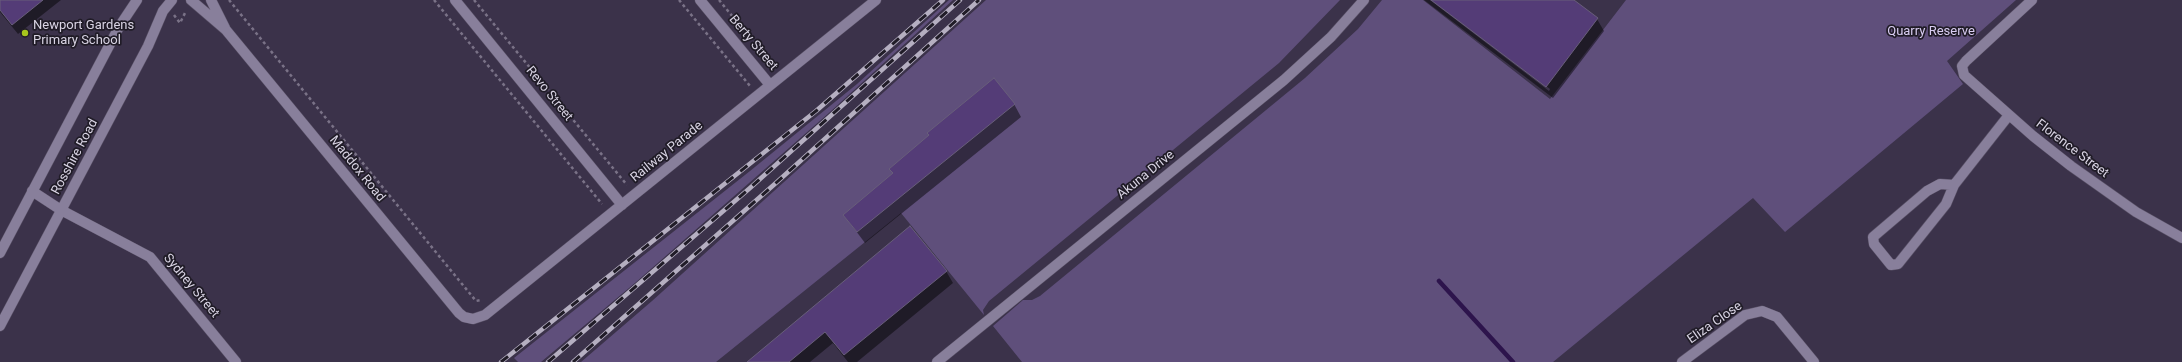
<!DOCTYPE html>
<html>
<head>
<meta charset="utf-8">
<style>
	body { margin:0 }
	canvas { display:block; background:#3b324a }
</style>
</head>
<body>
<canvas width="2182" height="362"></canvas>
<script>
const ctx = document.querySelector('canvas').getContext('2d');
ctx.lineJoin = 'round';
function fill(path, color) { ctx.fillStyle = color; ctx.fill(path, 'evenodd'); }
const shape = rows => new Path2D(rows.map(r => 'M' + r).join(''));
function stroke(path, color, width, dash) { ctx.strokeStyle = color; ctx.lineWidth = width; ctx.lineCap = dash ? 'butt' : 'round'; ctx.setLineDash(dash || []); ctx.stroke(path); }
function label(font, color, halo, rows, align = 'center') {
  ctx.font = font + ' Roboto,sans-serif'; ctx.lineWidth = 3.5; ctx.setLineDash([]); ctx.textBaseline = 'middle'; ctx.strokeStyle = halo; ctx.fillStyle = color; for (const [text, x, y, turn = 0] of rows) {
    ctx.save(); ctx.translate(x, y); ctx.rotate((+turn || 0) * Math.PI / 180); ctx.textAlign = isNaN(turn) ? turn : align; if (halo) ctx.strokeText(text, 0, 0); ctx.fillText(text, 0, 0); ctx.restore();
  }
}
const green = shape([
	[949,0,953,0,830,112,635,283,541,362,518,362,514,358,750,171,857,84],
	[986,0,1340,0,1279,63,989,301,983,310,984,315,901,213,716,362,581,362,652,301],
	[1382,0,1423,0,1550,99,1626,0,2016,0,1947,61,1963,84,1785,232,1753,198,1553,362,1022,362,993,326,1023,300,1032,300,1040,296,1305,78,1358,29]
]);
const shadow = shape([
	[0,0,61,0,18,34,0,12],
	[1424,0,1430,0,1549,91,1550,89,1433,0,1572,0,1597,19,1604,31,1553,98],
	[1014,104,1021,117,865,243,844,215,893,174,890,169,930,136],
	[946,271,953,283,857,362,848,362,833,343,810,362,748,362]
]);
const stream = shape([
	[1439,281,1513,362]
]);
const building = shape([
	[0,0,43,0,12,25,0,10,0,0],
	[1431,0,1574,0,1598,18,1546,87,1431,0],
	[994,78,1015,104,857,232,843,215,893,173,889,169,929,135,927,133,994,78],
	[910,226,947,271,844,355,825,332,789,362,747,362,910,226]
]);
const path = shape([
	[229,0,476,301,481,300],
	[434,0,602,204],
	[474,0,627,185],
	[679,0,750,86],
	[719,0,774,67],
	[174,15,180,23,185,13]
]);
const minor = shape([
	[191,0,226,30,459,313,464,317,473,319,485,315,876,0],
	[211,0,225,28],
	[455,0,622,205],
	[700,0,770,85],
	[2032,0,1966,61,1962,66,1964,75,2033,136,2071,166,2136,212,2182,238],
	[1940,184,1954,185,1946,204,1898,264,1891,265,1874,244,1873,237,1927,191,1940,184],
	[1954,185,2009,115],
	[32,191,61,210,150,257,236,362],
	[0,253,119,27,137,0],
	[0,326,148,46,163,11,172,0],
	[937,362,1284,80,1331,37,1364,0],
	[1682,362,1745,315,1762,311,1777,317,1814,362]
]);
const rail = shape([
	[501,362,816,111,943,0],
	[548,362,750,188,960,0],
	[573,362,777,182,979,0]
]);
const markers = [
	[25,33,4,"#a8c71d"]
];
const poiNames = [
	["Newport Gardens",33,26],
	["Primary School",33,41]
];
const parkNames = [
	["Quarry Reserve",1931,32]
];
const streetNames = [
	["Berty Street",753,43,50],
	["Revo Street",549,94,51],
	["Florence Street",2072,149,37],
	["Railway Parade",667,152,-39],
	["Rosshire Road",75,157,-62],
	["Maddox Road",357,169,51],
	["Akuna Drive",1146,175,-39],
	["Sydney Street",191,286,50],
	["Eliza Close",1715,323,-35]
];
fill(green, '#5f4f7b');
fill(shadow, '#0007');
stroke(stream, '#2d144c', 4.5);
fill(building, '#543c77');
stroke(building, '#685e7a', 1);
stroke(minor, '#595166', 11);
stroke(path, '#7a7287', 2.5, [3, 3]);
stroke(minor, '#887f9b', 10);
stroke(rail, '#b5afc1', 4.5);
stroke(rail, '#201c27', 3, [9]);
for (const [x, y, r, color] of markers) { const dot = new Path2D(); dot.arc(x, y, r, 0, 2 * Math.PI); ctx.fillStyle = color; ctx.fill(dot); stroke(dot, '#201c27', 1.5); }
label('13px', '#d9d4e4', '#201c27', poiNames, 'left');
label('13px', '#d9cdf2', '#201c27', parkNames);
label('13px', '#d9d4e4', '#201c27', streetNames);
</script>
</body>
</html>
